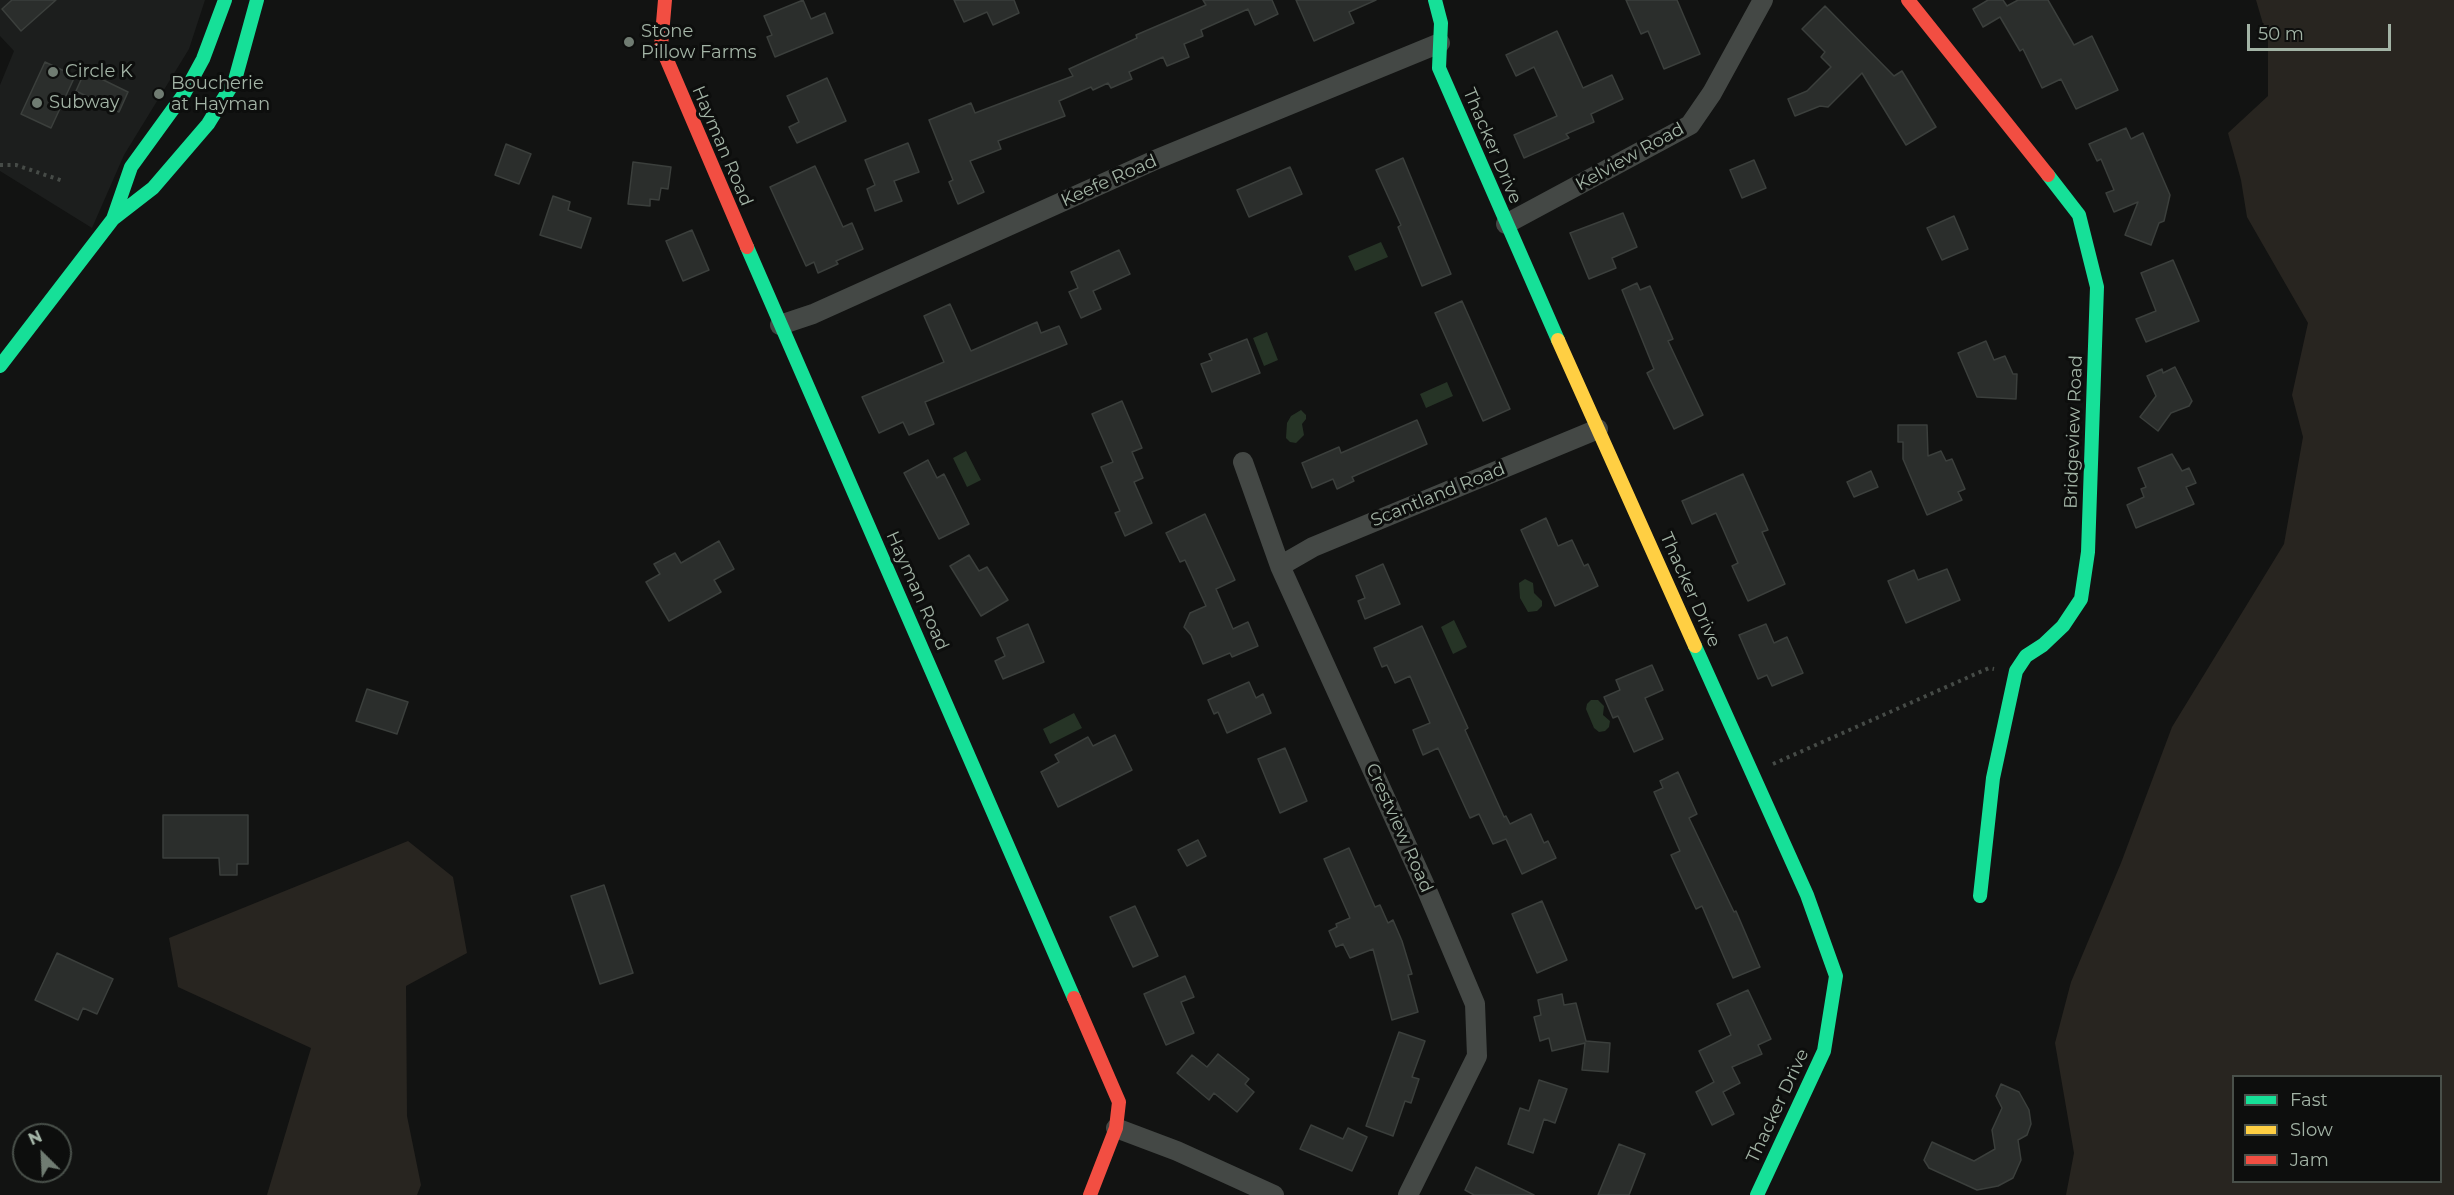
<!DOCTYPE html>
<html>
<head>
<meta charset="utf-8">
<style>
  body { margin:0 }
  #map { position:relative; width:2454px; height:1195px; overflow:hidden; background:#121312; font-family:Montserrat,sans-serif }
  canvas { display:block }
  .legend { position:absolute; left:2232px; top:1075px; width:210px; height:108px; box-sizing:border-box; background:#0d0e0d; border:2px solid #49504a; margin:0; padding:8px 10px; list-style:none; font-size:18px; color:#a3b4a6 }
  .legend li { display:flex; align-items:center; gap:12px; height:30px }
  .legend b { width:30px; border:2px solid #49504a }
  .north { position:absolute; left:12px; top:1123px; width:60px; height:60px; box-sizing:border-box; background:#0d0e0d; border:2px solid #49504a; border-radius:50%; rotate:336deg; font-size:16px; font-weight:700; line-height:24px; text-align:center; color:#a3b4a6 }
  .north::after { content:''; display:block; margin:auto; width:21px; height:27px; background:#707c72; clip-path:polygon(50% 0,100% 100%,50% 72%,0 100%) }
  .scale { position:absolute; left:2247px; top:24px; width:144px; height:27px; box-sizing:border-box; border:3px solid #a3b4a6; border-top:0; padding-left:8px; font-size:18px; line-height:21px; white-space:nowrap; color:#a3b4a6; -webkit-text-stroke:4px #0d0e0d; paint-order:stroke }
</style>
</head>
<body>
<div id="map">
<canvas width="2454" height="1195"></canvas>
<ul class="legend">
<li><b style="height:8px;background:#16e098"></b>Fast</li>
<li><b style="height:8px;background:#ffcf43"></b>Slow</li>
<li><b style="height:8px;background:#f24e42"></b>Jam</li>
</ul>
<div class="north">N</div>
<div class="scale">50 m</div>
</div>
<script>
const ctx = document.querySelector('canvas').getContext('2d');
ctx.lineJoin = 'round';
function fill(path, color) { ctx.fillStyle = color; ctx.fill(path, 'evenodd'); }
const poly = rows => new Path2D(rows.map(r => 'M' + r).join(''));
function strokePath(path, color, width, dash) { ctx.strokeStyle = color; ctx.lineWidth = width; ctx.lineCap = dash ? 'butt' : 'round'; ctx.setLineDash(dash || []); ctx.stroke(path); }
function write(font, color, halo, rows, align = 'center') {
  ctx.font = font + ' Montserrat,sans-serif'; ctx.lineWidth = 6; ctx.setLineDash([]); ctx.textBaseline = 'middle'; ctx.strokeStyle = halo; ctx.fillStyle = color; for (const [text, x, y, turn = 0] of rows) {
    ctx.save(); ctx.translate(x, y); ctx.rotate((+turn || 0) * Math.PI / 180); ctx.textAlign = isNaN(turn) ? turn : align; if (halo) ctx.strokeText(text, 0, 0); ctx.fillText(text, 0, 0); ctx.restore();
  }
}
fill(poly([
  [0,0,205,0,189,49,124,155,92,228,0,171,0,85,14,51,0,36]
]), '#1c1e1d');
fill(poly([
  [2256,0,2454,0,2454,1195,2066,1195,2074,1153,2055,1043,2071,982,2121,863,2172,727,2284,544,2303,437,2292,395,2308,323,2247,217,2241,180,2228,133,2268,96,2268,41],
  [2234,1076,2440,1076,2440,1182,2234,1182],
  [408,841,453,877,467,953,406,986,407,1116,421,1185,417,1195,267,1195,311,1048,178,987,169,938]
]), '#282520');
fill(poly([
  [1381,242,1388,257,1355,271,1348,256],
  [1267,332,1278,360,1264,366,1253,338],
  [1447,382,1453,396,1426,408,1420,394],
  [1301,410,1306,415,1306,419,1302,424,1304,435,1296,443,1290,442,1286,438,1287,423,1291,416],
  [966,451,981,480,967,487,953,458],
  [1525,579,1533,583,1534,593,1542,601,1542,606,1537,611,1528,612,1520,598,1519,583],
  [1454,620,1467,647,1453,654,1441,627],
  [1591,700,1598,700,1604,706,1603,715,1610,721,1609,727,1605,731,1599,732,1594,728,1586,709,1587,704],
  [1074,713,1082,728,1050,744,1043,729]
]), '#263426');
const building = poly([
  [12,0,56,0,21,31,2,9,12,0],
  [803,0,811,19,825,13,833,33,775,57,767,37,772,35,764,16,803,0],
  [954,0,1014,0,1019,13,993,25,987,12,964,22,954,0],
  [1203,0,1272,0,1278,14,1255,25,1248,9,1201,30,1203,36,1184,44,1189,57,1167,66,1163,57,1129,72,1132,79,1111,88,1108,83,1093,90,1091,87,1059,101,1065,116,998,141,1001,149,970,161,984,192,958,204,949,182,953,180,929,120,971,103,975,113,1073,76,1069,69,1137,38,1136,35,1206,5,1203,0],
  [1296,0,1376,0,1349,12,1354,23,1314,41,1296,0],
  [1626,0,1677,0,1700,54,1664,69,1648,31,1641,34,1626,0],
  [1988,0,2003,0,2007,6,2018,0,2048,0,2074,45,2092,36,2118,90,2076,109,2061,79,2042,88,2023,49,2020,51,2000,17,1983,27,1973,9,1988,0],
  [1825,6,1894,76,1902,71,1936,127,1906,145,1862,73,1828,107,1820,106,1795,116,1788,99,1807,91,1831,67,1821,57,1825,52,1802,29,1825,6],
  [1557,31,1583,88,1612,75,1623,99,1591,114,1594,122,1566,134,1569,138,1524,158,1514,135,1557,116,1534,67,1516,76,1506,55,1557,31],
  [45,62,75,76,51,128,21,114,45,62],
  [85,71,128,92,119,112,76,91,85,71],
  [827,78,846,121,797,143,789,127,799,122,787,96,827,78],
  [2126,128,2131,139,2143,133,2170,195,2164,221,2159,223,2151,245,2125,235,2138,202,2114,212,2106,193,2114,190,2101,159,2097,161,2089,144,2126,128],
  [908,143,919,172,894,181,902,201,875,211,867,189,875,185,865,160,908,143],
  [506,144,531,154,519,184,495,175,506,144],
  [1403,158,1451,274,1422,286,1398,227,1401,225,1376,170,1403,158],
  [1754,160,1766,188,1742,198,1730,170,1754,160],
  [633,162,671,167,668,189,661,188,659,200,650,199,650,206,628,204,633,162],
  [815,166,843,227,852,223,863,249,836,261,838,264,818,273,814,262,806,266,770,187,815,166],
  [1290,167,1302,194,1249,217,1237,190,1290,167],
  [553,196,570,202,568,210,591,218,581,248,540,235,553,196],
  [1623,213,1637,247,1612,258,1616,268,1589,279,1570,233,1623,213],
  [1954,216,1968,249,1942,260,1927,228,1954,216],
  [692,230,709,270,683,281,666,241,692,230],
  [1119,250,1130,274,1093,291,1101,309,1081,318,1069,292,1078,288,1071,272,1119,250],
  [2173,260,2199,321,2146,342,2136,319,2156,311,2141,273,2173,260],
  [1637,283,1640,290,1650,286,1673,339,1668,341,1703,415,1674,429,1647,373,1654,369,1622,290,1637,283],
  [1462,301,1510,409,1483,421,1435,313,1462,301],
  [950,304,971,351,1037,322,1041,333,1059,326,1067,344,925,402,934,424,909,435,903,422,879,433,862,397,944,362,924,316,950,304],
  [1247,339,1260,373,1212,392,1201,364,1212,360,1209,354,1247,339],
  [1986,341,1994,360,2005,356,2013,374,2017,374,2016,399,1977,397,1958,353,1986,341],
  [2175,367,2192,401,2189,406,2171,413,2158,431,2140,417,2156,396,2147,376,2162,369,2163,373,2175,367],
  [1122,401,1142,448,1132,452,1143,478,1134,482,1152,523,1125,536,1115,513,1120,511,1101,467,1113,462,1092,414,1122,401],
  [1417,420,1427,444,1352,477,1354,481,1337,489,1333,479,1312,488,1302,463,1339,447,1341,453,1417,420],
  [1898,425,1927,425,1928,456,1941,451,1946,461,1952,459,1965,489,1958,492,1962,500,1927,515,1903,459,1903,442,1898,442,1898,425],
  [2172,454,2182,471,2189,468,2196,483,2186,487,2194,504,2136,528,2127,505,2144,497,2141,489,2146,487,2138,468,2172,454],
  [928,460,937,478,944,474,969,524,939,539,904,473,928,460],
  [1871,471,1878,487,1854,497,1847,482,1871,471],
  [1743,474,1768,530,1762,532,1785,584,1748,601,1732,566,1738,563,1716,513,1692,524,1682,501,1743,474],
  [1205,514,1235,580,1216,589,1233,629,1248,622,1258,646,1232,657,1230,653,1203,664,1191,635,1184,627,1190,613,1206,606,1185,560,1180,562,1166,533,1205,514],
  [1546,518,1558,546,1572,540,1584,566,1588,564,1598,586,1555,606,1521,530,1546,518],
  [719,541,734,569,714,580,721,592,669,621,646,582,660,574,654,564,675,553,681,563,719,541],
  [969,555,979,571,987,567,1008,600,981,616,950,566,969,555],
  [1383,564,1400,604,1365,619,1358,601,1365,598,1356,576,1383,564],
  [1947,569,1960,600,1906,623,1888,581,1914,570,1918,580,1947,569],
  [1028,624,1044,662,1003,679,995,661,1005,656,997,638,1028,624],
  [1766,624,1774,643,1787,637,1803,673,1772,686,1767,675,1758,679,1739,635,1766,624],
  [1422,626,1468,728,1465,730,1504,817,1506,816,1510,824,1531,814,1544,843,1548,841,1556,858,1522,874,1506,839,1493,844,1479,814,1470,818,1438,748,1423,755,1413,730,1430,723,1410,676,1395,683,1387,665,1382,667,1374,648,1422,626],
  [1652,665,1663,690,1645,698,1663,739,1634,752,1618,716,1613,718,1604,697,1620,690,1616,680,1652,665],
  [1249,682,1256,698,1263,694,1271,713,1227,733,1218,712,1214,714,1208,700,1249,682],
  [367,689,408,702,397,734,356,721,367,689],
  [1115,735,1132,770,1058,807,1041,772,1059,762,1055,755,1088,737,1093,746,1115,735],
  [1285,748,1307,801,1280,813,1258,759,1285,748],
  [1678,772,1697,814,1689,818,1734,912,1736,911,1760,967,1733,978,1702,906,1696,909,1671,855,1680,851,1654,792,1663,788,1660,781,1678,772],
  [163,815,248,815,248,864,237,864,237,875,220,875,219,858,163,858,163,815],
  [1198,840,1206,856,1187,866,1178,850,1198,840],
  [1349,848,1375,907,1380,905,1388,923,1393,920,1402,941,1412,974,1408,975,1418,1012,1392,1020,1373,949,1350,958,1343,944,1336,947,1329,931,1337,927,1336,924,1350,918,1324,859,1349,848],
  [604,885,633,973,600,984,571,896,604,885],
  [1542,901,1567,960,1537,973,1512,914,1542,901],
  [1135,906,1158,956,1133,967,1110,917,1135,906],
  [57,953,113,979,97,1014,83,1008,78,1020,35,1000,57,953],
  [1185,976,1194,997,1181,1002,1194,1033,1166,1045,1144,994,1185,976],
  [1748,990,1771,1039,1758,1045,1762,1054,1732,1067,1740,1083,1723,1092,1734,1114,1712,1125,1696,1092,1714,1082,1699,1051,1731,1035,1717,1004,1748,990],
  [1562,994,1564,1005,1576,1003,1586,1041,1610,1043,1608,1072,1582,1070,1585,1043,1552,1051,1549,1038,1540,1041,1534,1017,1541,1015,1538,1000,1562,994],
  [1399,1032,1425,1041,1412,1077,1419,1079,1411,1103,1405,1101,1393,1136,1366,1126,1399,1032],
  [1218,1054,1249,1079,1245,1084,1254,1092,1237,1112,1214,1093,1209,1100,1177,1073,1192,1055,1207,1067,1218,1054],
  [1539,1080,1567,1089,1555,1123,1544,1119,1533,1153,1508,1144,1520,1108,1529,1111,1539,1080],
  [2001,1084,2019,1092,2029,1110,2031,1124,2027,1135,2018,1140,2021,1160,2013,1178,1998,1186,1977,1190,1929,1168,1924,1160,1932,1142,1974,1161,1995,1149,1992,1130,2002,1108,1996,1096,2001,1084],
  [1311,1125,1343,1139,1348,1128,1367,1137,1352,1171,1300,1149,1311,1125],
  [1619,1144,1645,1154,1629,1195,1598,1195,1619,1144],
  [1476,1167,1534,1195,1474,1195,1465,1190,1476,1167]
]);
fill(building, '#2b2e2c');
strokePath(building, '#3b3f3c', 1.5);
strokePath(poly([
  [0,165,16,165,63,181],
  [1773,764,1989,668,1994,669]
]), '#464b47', 4, [3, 4.5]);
strokePath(poly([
  [1506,224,1690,125,1712,93,1763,0],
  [780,325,813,314,1155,160,1440,43],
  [1243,462,1280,566,1426,888,1475,1004,1477,1056,1408,1195],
  [1280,566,1313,547,1598,429],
  [1116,1128,1177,1151,1274,1195]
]), '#444845', 20);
strokePath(poly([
  [1435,0,1441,23,1439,68,1558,340],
  [113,219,131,167,184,94,203,59,225,0],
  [747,247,1074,998],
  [0,366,113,219,153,188,208,124,235,80,257,0],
  [1695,646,1807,895,1836,976,1824,1051,1757,1195],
  [1980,896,1993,778,2016,671,2026,656,2043,645,2063,626,2081,599,2088,552,2097,287,2079,215,2048,175]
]), '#16e098', 14);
strokePath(poly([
  [1558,340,1695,646]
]), '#ffcf43', 14);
strokePath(poly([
  [665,0,661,46,747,247],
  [1908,0,2048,175],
  [1074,998,1119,1102,1116,1128,1090,1195]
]), '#f24e42', 14);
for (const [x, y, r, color] of [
  [629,42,6,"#707c72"],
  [53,72,6,"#707c72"],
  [159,94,6,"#707c72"],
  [37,103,6,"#707c72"]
]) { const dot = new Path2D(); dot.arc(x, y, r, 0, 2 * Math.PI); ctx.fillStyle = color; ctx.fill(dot); strokePath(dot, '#0d0e0d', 2); }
write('18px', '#a3b4a6', '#0d0e0d', [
  ["Stone",641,32],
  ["Pillow Farms",641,53],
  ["Circle K",65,72],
  ["Boucherie",171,84],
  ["at Hayman",171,105],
  ["Subway",49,103]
], 'left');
write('18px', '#a3b4a6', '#0d0e0d', [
  ["Hayman Road",722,146,67],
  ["Thacker Drive",1492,146,67],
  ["Kelview Road",1630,157,-29],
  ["Keefe Road",1109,181,-24],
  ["Bridgeview Road",2074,432,-88],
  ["Scantland Road",1438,495,-22],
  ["Thacker Drive",1690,590,66],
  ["Hayman Road",917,591,66],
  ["Crestview Road",1399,828,66],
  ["Thacker Drive",1778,1106,-65]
]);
</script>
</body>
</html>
